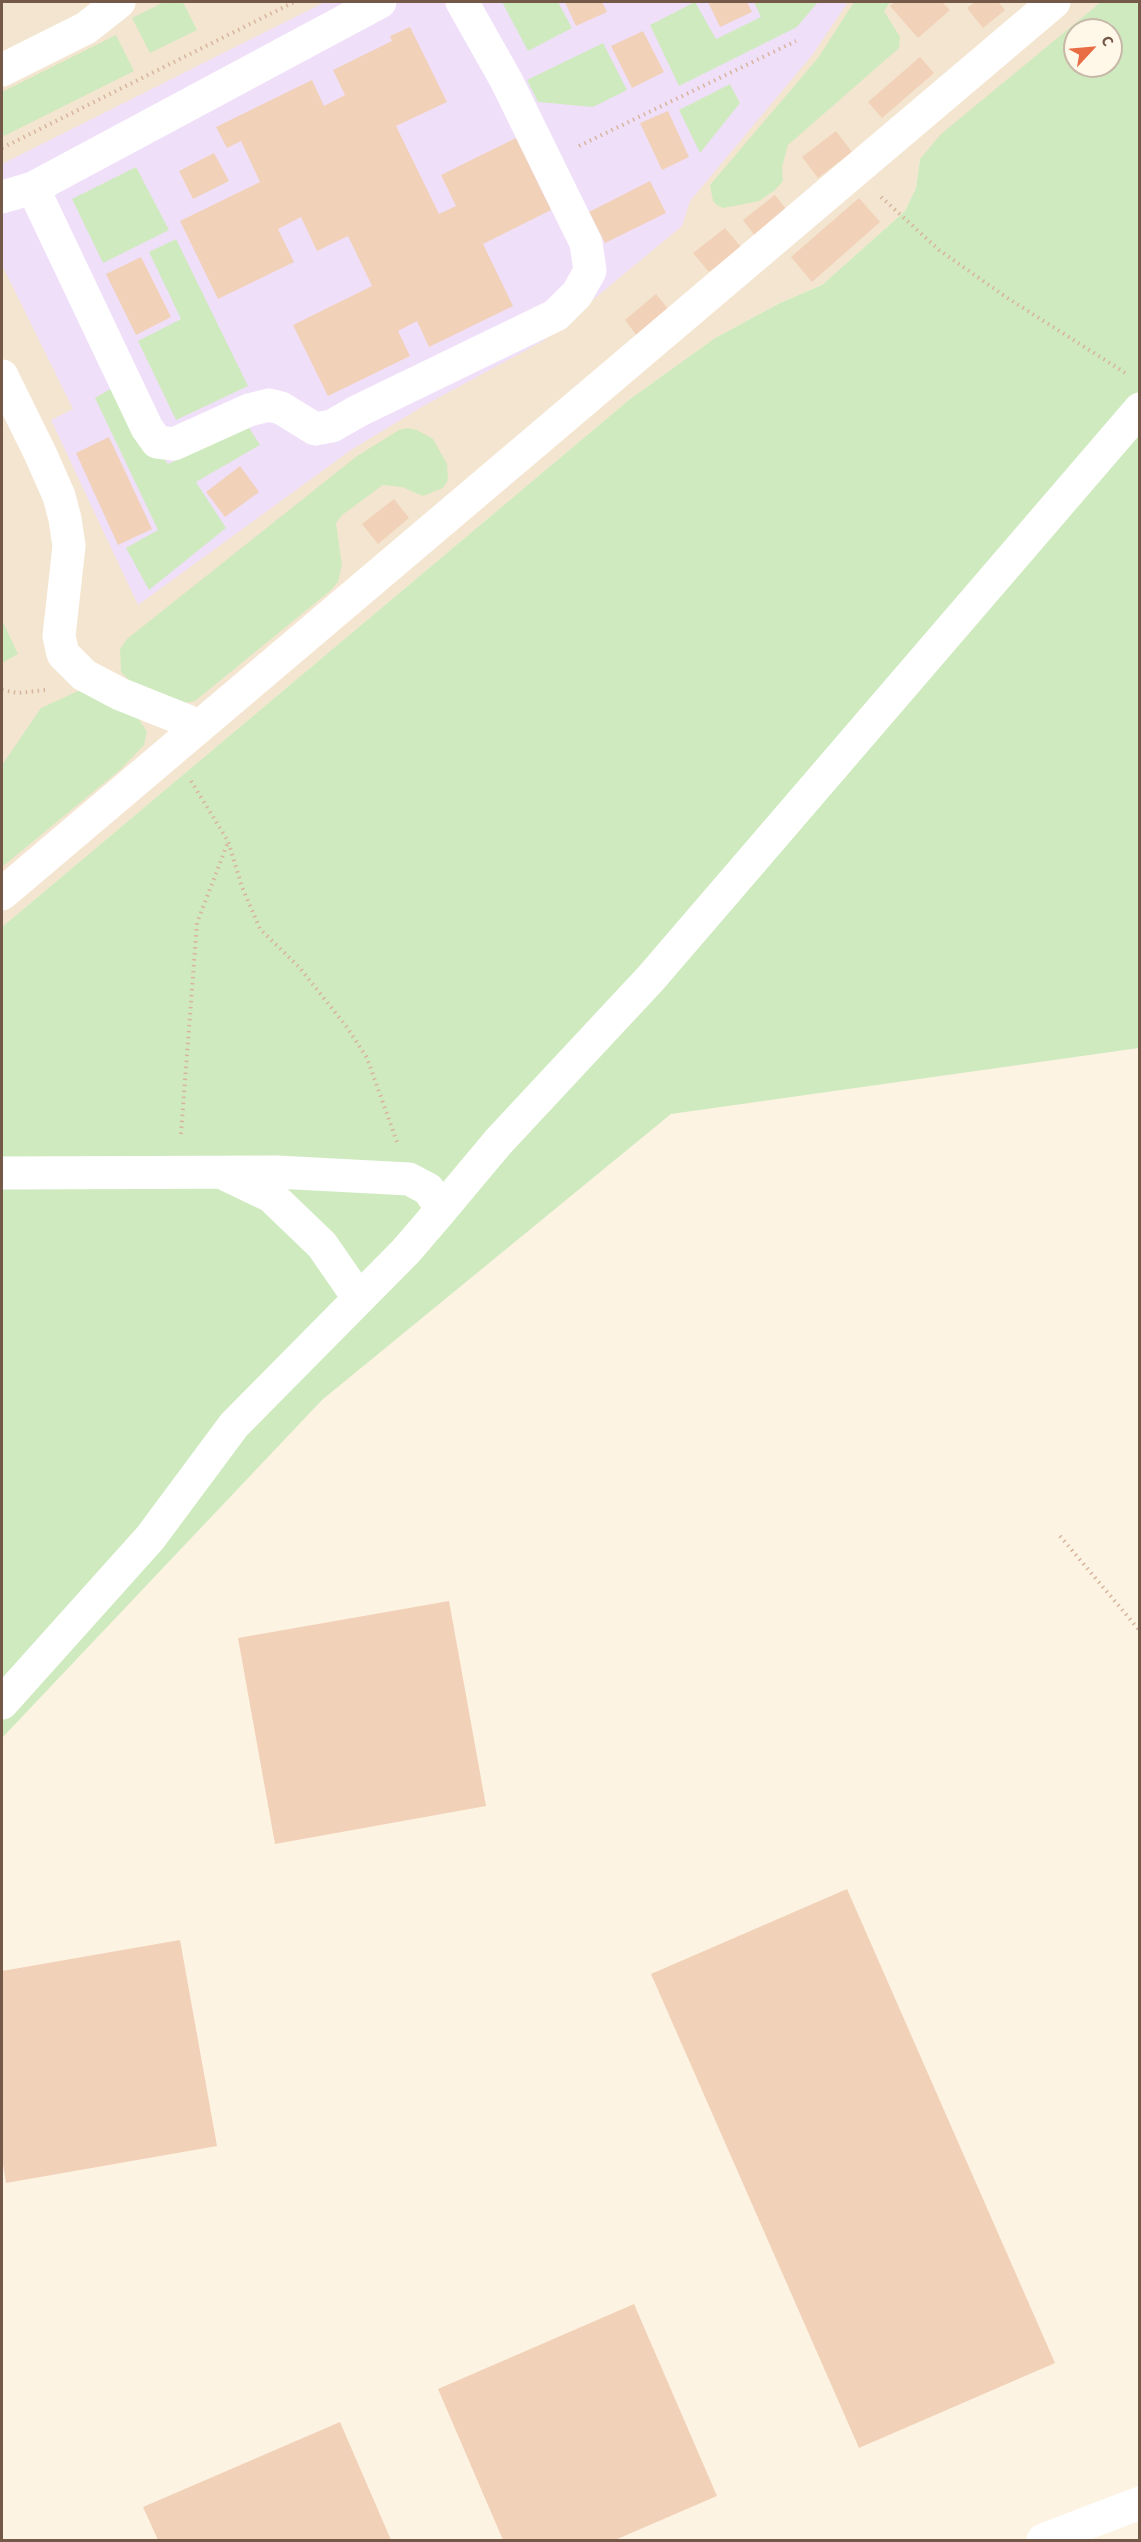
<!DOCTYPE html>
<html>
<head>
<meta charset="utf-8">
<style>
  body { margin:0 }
  #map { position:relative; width:1141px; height:2542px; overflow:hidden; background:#fdf3e2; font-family:"Source Sans 3",sans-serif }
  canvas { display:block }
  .frame { position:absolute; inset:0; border:3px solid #745948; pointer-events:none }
  .north { position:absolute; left:1063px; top:18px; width:60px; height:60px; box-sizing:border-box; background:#fff7e8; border:2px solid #c7b8a8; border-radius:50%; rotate:64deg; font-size:16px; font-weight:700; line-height:24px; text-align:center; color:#745948 }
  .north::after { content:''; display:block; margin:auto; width:21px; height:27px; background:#e96d44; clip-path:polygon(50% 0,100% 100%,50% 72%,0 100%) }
</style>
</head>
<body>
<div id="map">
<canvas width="1141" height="2542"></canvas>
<div class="frame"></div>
<div class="north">С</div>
</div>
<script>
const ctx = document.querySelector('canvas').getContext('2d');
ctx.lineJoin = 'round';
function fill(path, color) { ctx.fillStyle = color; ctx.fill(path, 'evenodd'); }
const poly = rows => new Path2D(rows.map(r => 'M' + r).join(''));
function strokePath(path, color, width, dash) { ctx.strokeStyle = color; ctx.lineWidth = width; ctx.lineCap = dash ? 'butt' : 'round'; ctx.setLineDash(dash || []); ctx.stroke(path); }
fill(poly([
  [2,2,1101,2,920,159,916,188,905,211,822,285,780,303,715,338,630,399,2,927]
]), '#f4e5d0');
fill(poly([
  [325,2,848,2,813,54,690,201,682,226,543,341,425,405,351,450,138,605,51,420,73,409,2,265,2,164]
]), '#f0dff9');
fill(poly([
  [164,2,183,2,197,30,150,53,132,18],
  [502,2,558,2,572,28,528,51],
  [695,2,716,39,761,17,754,2,818,2,797,27,679,86,650,25],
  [854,2,890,2,884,11,900,37,899,48,788,145,782,167,783,181,775,190,759,201,724,208,718,206,713,201,710,185,818,58],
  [1101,2,1139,2,1139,1048,671,1114,322,1400,2,1738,2,927,630,399,715,338,780,303,822,285,905,211,916,188,920,159,941,134],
  [1075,30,1111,30,1111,66,1075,66],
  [116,35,134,71,4,136,2,131,2,92],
  [603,43,627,90,593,107,538,102,527,80],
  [730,84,740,103,700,153,679,110],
  [136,167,169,230,103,263,72,199],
  [176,239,248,386,176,420,138,341,181,319,149,252],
  [112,388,168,464,248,426,260,445,196,482,226,528,149,590,126,548,158,530,95,398],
  [407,428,417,430,433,439,447,464,448,480,443,488,423,496,402,487,383,485,342,515,336,523,342,565,338,582,330,591,195,701,184,703,130,681,121,672,120,649,127,639,357,456,399,430],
  [2,620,18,654,2,663],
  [78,691,90,691,135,713,147,732,144,745,121,769,2,867,2,765,41,708]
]), '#d0eac0');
fill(poly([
  [565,2,602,2,607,12,576,26],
  [708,2,747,2,752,12,720,27],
  [895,2,942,2,950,10,918,38,890,6],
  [975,2,998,2,1005,10,983,28,967,8],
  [410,27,447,102,396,126,439,214,456,206,441,175,516,138,551,210,483,244,513,306,429,347,417,321,398,331,410,356,328,396,293,325,372,286,348,236,317,251,301,217,278,229,294,262,218,299,180,221,260,182,241,141,227,148,216,127,312,80,324,106,345,95,333,70,392,41,390,36],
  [643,31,664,72,632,88,611,46],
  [920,57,934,73,882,118,868,102],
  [668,111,689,157,662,170,640,123],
  [836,131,852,152,818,178,802,157],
  [214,153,229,181,193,199,179,171],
  [650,181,666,213,605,243,589,212],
  [775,195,790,214,758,240,743,220],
  [859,198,880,222,812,282,791,257],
  [725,228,741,247,709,272,693,253],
  [141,257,171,317,136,335,106,274],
  [656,294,669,310,637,336,625,320],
  [109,437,152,529,118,545,76,453],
  [240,466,259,492,225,517,206,492],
  [394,499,409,518,378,544,362,524],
  [449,1601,486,1806,275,1844,238,1638],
  [847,1889,1055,2363,859,2448,651,1974],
  [180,1940,217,2146,6,2183,2,2158,2,1971],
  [634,2304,717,2496,615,2540,503,2540,438,2389],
  [340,2422,391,2540,158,2540,143,2507]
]), '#f2d1b9');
strokePath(poly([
  [579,146,796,41],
  [2,148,294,2],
  [881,197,939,250,1006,297,1127,374],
  [2,690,18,693,45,690],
  [191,781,228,841,242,887,260,929,299,967,346,1026,367,1058,397,1142],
  [181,1134,197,923,228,842],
  [1060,1536,1140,1631]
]), '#d7b49c', 4, [1.5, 4.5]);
strokePath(poly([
  [2,70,86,28,119,2],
  [33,188,147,428,157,442,174,444,249,410,269,405,281,408,315,429,332,426,358,411,556,315,577,294,590,271,586,243,506,80,462,2],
  [2,197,33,188,380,2],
  [2,376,40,453,59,496,65,519,69,546,59,636,63,654,84,675,120,694,200,726],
  [2,894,1054,2],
  [2,1173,277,1172,409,1179,428,1189,442,1209,406,1251,234,1425,150,1538,2,1703],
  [227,1175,271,1196,322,1245,358,1297],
  [442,1209,499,1141,651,978,1140,409],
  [1043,2540,1140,2503]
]), '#fff', 33);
</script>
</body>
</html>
